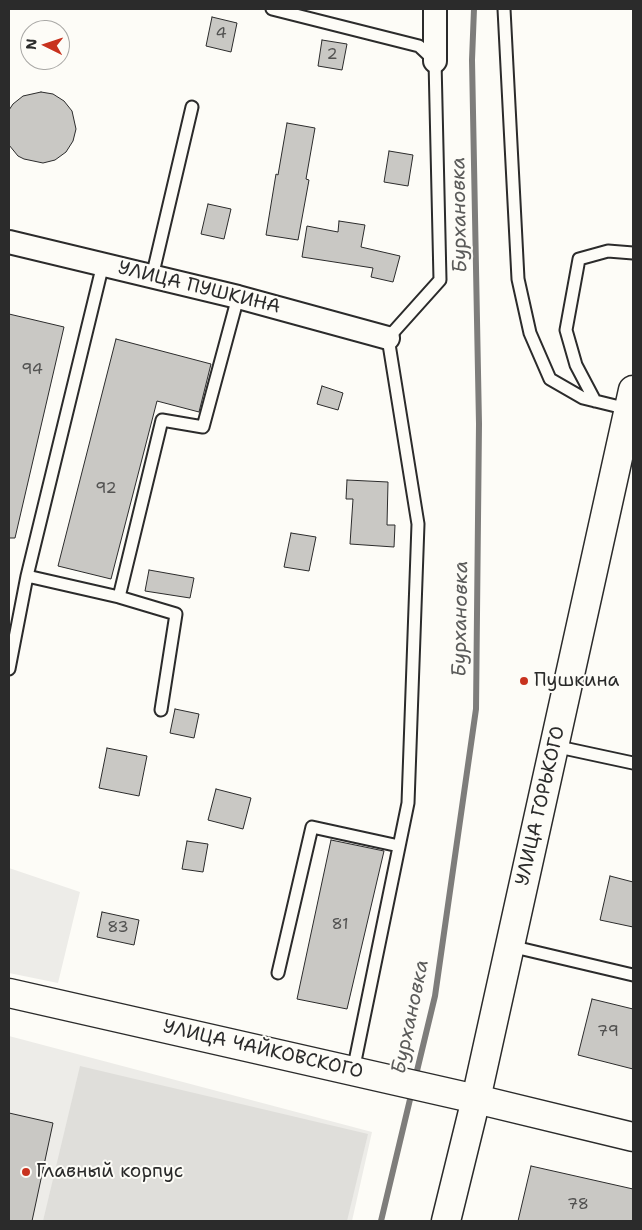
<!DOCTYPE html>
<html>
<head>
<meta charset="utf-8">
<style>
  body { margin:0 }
  #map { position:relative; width:642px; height:1230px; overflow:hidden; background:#fdfcf7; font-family:"Shantell Sans",sans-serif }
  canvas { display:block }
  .frame { position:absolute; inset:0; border:10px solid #2b2b2b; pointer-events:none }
  .north { position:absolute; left:20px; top:20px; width:50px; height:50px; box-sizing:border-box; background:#fdfcf7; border:1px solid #a9a8a5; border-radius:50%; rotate:274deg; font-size:14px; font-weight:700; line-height:20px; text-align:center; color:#2b2b2b }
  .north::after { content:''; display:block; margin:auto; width:18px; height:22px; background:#c8321e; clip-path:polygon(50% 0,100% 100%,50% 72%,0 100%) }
</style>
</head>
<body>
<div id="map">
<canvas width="642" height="1230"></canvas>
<div class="frame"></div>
<div class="north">N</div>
</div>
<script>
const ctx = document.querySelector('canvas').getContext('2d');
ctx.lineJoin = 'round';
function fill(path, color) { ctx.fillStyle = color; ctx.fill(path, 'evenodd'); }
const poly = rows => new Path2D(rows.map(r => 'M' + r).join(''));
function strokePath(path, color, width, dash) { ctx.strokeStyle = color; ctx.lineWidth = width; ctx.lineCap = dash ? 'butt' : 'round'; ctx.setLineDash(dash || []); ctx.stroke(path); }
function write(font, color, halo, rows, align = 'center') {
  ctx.font = font + ' "Shantell Sans",sans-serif'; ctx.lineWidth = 4; ctx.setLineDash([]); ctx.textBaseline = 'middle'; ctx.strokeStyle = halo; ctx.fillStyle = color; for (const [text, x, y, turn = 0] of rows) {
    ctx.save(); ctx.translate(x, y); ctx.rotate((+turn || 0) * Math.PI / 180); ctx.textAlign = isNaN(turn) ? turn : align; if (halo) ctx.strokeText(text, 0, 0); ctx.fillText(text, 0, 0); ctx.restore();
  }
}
fill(poly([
  [9,868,80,892,58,983,9,973],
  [9,1036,372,1132,352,1221,9,1221]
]), '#edece8');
fill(poly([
  [80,1066,368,1134,347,1221,43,1221]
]), '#dfdeda');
strokePath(poly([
  [415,1079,435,996,476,709,479,424,472,60,474,9],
  [381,1221,412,1091]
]), '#7e7d7b', 6);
const building = poly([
  [212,17,237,23,231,52,206,46,212,17],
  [322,40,347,44,342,70,318,66,322,40],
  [41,92,53,94,64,101,72,111,76,129,73,141,66,152,55,160,43,163,24,159,18,156,9,145,9,110,13,104,23,96,41,92],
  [287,123,315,128,306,179,309,180,298,240,266,235,276,174,278,175,287,123],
  [389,151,413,155,408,186,384,182,389,151],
  [208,204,231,209,224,239,201,234,208,204],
  [339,221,365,225,361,247,400,256,393,282,371,277,373,268,302,257,307,226,338,232,339,221],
  [9,314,64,327,15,538,9,538,9,314],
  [116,339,211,364,199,412,157,401,111,579,58,566,116,339],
  [322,386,343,393,338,410,317,404,322,386],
  [347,480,388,482,387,525,395,525,394,547,350,544,353,499,346,499,347,480],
  [291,533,316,537,309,571,284,567,291,533],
  [149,570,194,578,190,598,145,591,149,570],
  [175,709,199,714,194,738,170,733,175,709],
  [107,748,147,756,139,796,99,788,107,748],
  [216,789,251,798,243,829,208,820,216,789],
  [331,840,384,851,347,1009,297,999,331,840],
  [187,841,208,844,203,872,182,869,187,841],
  [610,876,633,882,633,927,600,920,610,876],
  [102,912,139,920,134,945,97,937,102,912],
  [592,999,633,1009,633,1069,578,1055,592,999],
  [9,1113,53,1123,32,1221,9,1221,9,1113],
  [531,1166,633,1189,633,1221,518,1221,531,1166]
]);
fill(building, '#c9c8c4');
strokePath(building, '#2b2b2b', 1);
const lane = poly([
  [272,9,419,46,435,61,440,280,388,338,418,524,408,803,353,1071],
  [504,9,518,279,530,333,550,379,583,398,628,409],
  [152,277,192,107],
  [595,401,576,365,566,330,579,259,608,251,633,253],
  [27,576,119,597,162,420,203,427,238,297],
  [119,597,176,614,161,710],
  [9,669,27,576,103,264],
  [554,746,633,763],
  [510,946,633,975],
  [278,973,312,827,399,846]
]);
const street = poly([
  [435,9,435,61],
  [9,242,238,297,388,338]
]);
const secondary = poly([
  [9,993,476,1099,633,1137]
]);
const primary = poly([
  [446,1221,476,1099,633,390]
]);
strokePath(lane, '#2b2b2b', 15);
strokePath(street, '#2b2b2b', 26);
strokePath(secondary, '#2b2b2b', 31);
strokePath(primary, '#2b2b2b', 31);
strokePath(lane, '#fdfcf7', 11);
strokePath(street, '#fdfcf7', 22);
strokePath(secondary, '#fdfcf7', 28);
strokePath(primary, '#fdfcf7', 28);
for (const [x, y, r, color] of [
  [524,681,5,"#c8321e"],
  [26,1172,5,"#c8321e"]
]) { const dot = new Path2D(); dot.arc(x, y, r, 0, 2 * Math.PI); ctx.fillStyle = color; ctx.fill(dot); strokePath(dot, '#fdfcf7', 2); }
write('16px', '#525251', null, [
  ["4",221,34],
  ["2",332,55],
  ["94",32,370],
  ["92",106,489],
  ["81",340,925],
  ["83",118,928],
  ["79",608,1032],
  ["78",578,1205]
]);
write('19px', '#2b2b2b', '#fdfcf7', [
  ["УЛИЦА ПУШКИНА",199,288,14],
  ["УЛИЦА ГОРЬКОГО",541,806,-77],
  ["УЛИЦА ЧАЙКОВСКОГО",263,1050,13]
]);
write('19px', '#2b2b2b', '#fdfcf7', [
  ["Пушкина",534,681],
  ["Главный корпус",36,1172]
], 'left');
write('italic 20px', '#5b5b5a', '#fdfcf7', [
  ["Бурхановка",460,215,-91],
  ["Бурхановка",461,619,-89],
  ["Бурхановка",411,1017,-78]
]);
</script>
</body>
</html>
